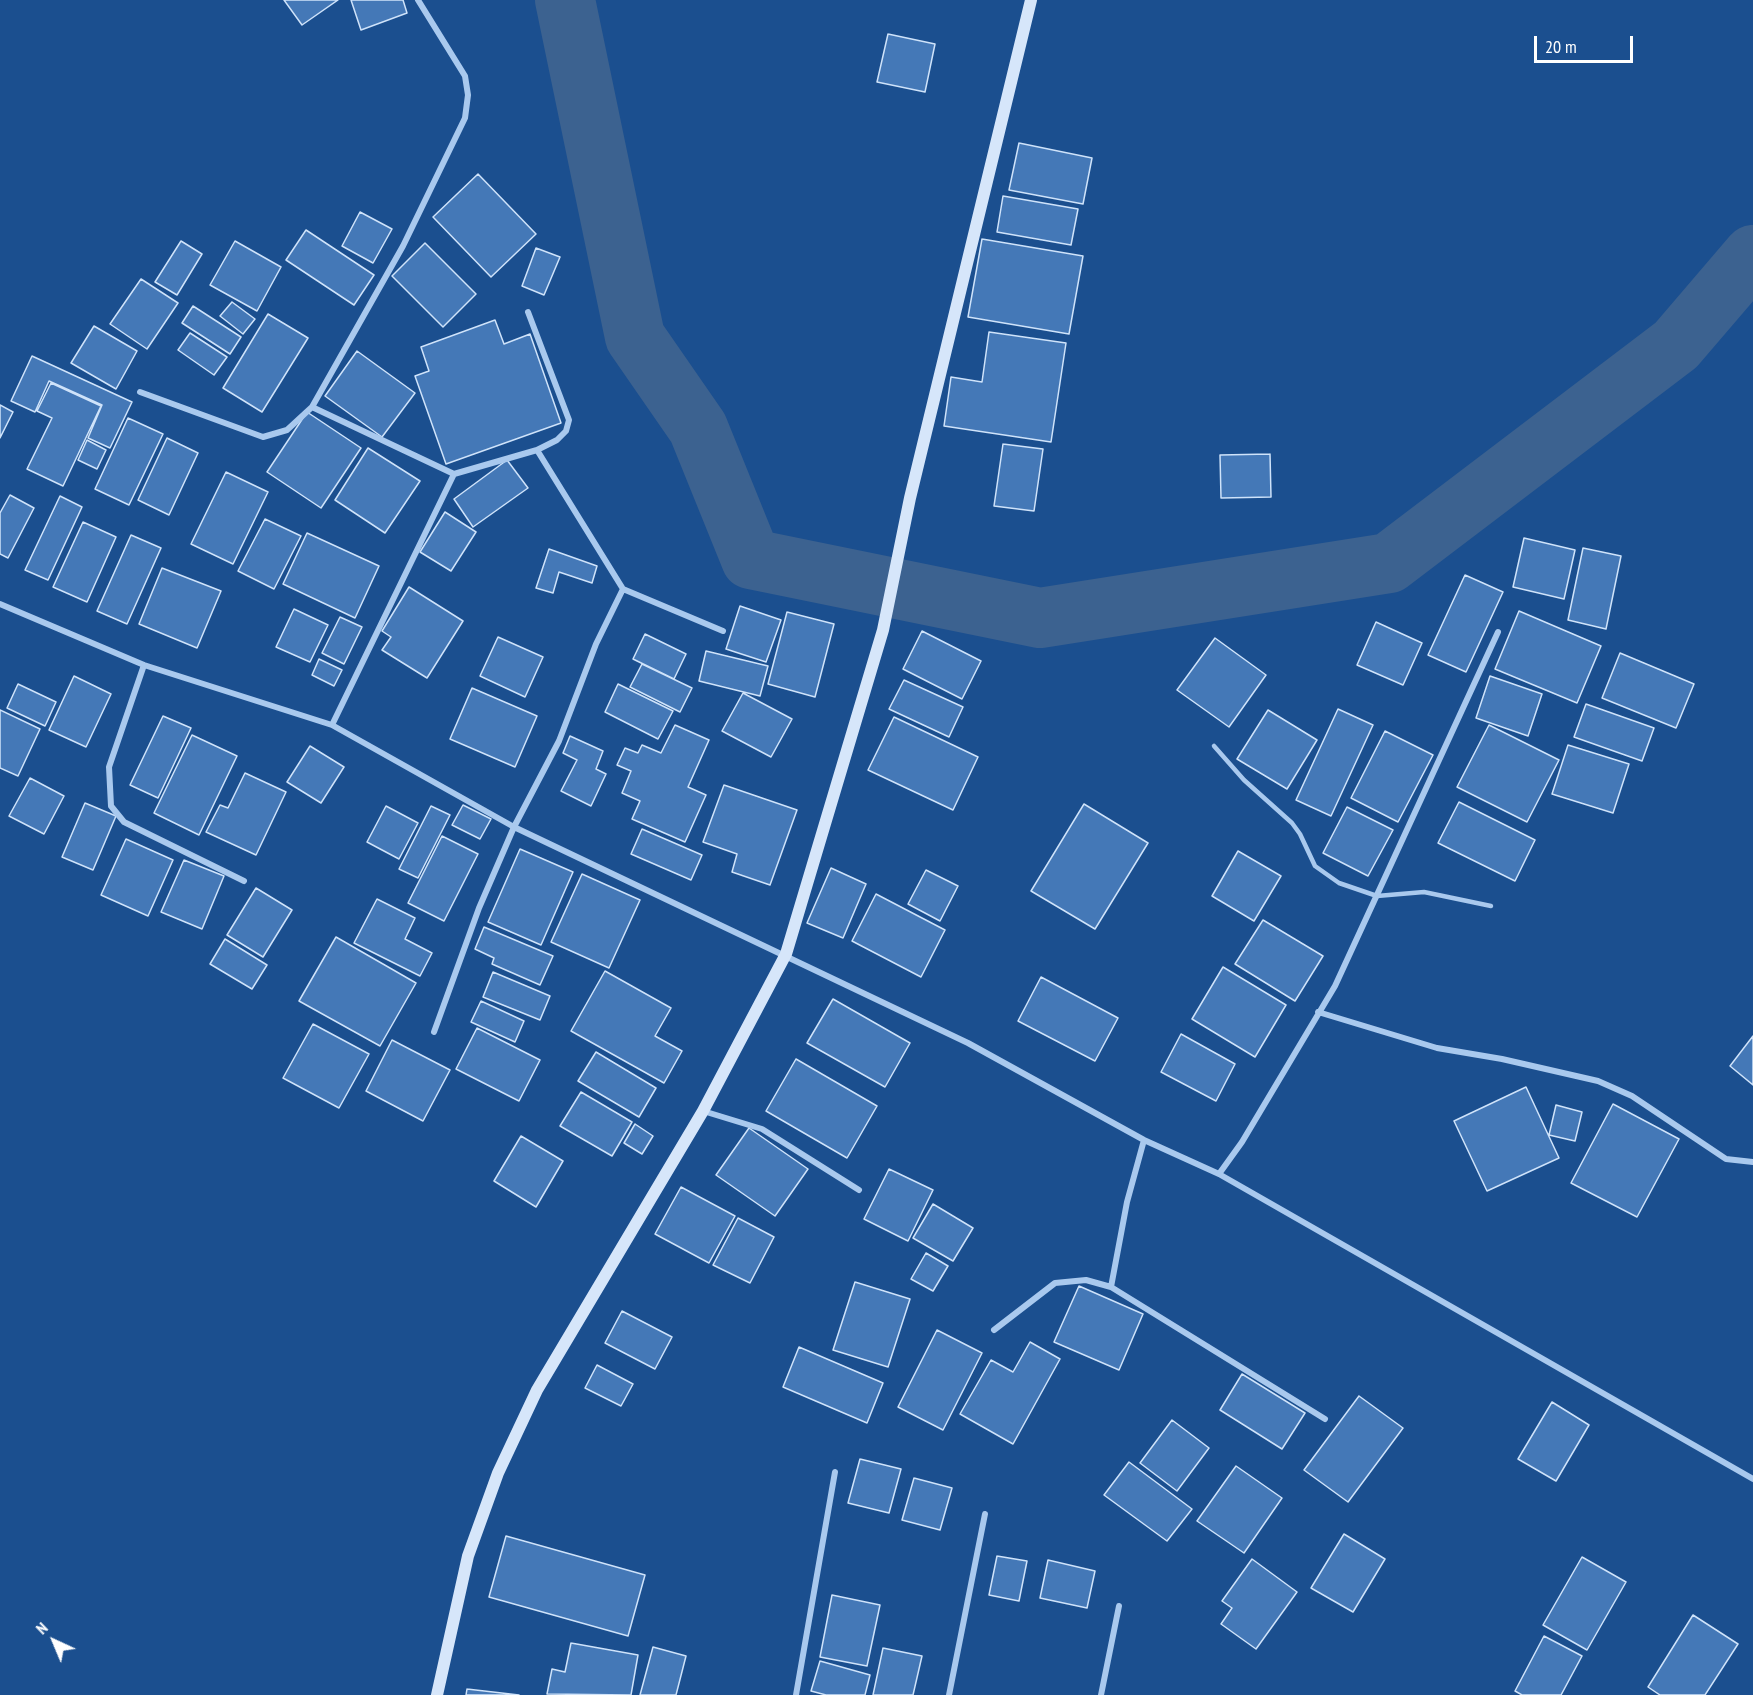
<!DOCTYPE html>
<html>
<head>
<meta charset="utf-8">
<style>
  body { margin:0 }
  #map { position:relative; width:1753px; height:1695px; overflow:hidden; background:#1b4f8f; font-family:"PT Sans Narrow",sans-serif }
  canvas { display:block }
  .north { position:absolute; left:24px; top:1611px; width:60px; height:60px; -webkit-text-stroke:4px #1b4f8f; paint-order:stroke; rotate:316deg; font-size:16px; font-weight:700; line-height:24px; text-align:center; color:#fff }
  .north::after { content:''; display:block; margin:auto; width:21px; height:27px; background:#fff; clip-path:polygon(50% 0,100% 100%,50% 72%,0 100%) }
  .scale { position:absolute; left:1534px; top:36px; width:99px; height:27px; box-sizing:border-box; border:3px solid #fff; border-top:0; padding-left:8px; font-size:18px; line-height:21px; white-space:nowrap; color:#fff; -webkit-text-stroke:4px #1b4f8f; paint-order:stroke }
</style>
</head>
<body>
<div id="map">
<canvas width="1753" height="1695"></canvas>
<div class="north">N</div>
<div class="scale">20 m</div>
</div>
<script>
const ctx = document.querySelector('canvas').getContext('2d');
ctx.lineJoin = 'round';
const poly = rows => new Path2D(rows.map(r => 'M' + r).join(''));
function strokePath(path, color, width, dash) { ctx.strokeStyle = color; ctx.lineWidth = width; ctx.lineCap = dash ? 'butt' : 'round'; ctx.setLineDash(dash || []); ctx.stroke(path); }
function fill(path, color) { ctx.fillStyle = color; ctx.fill(path, 'evenodd'); }
strokePath(poly([
  [565,0,635,337,698,428,751,559,1040,618,1389,563,1676,345,1753,255]
]), '#3c6290', 60);
const building = poly([
  [284,0,338,0,302,25,284,0],
  [351,0,403,0,407,13,361,30,351,0],
  [888,34,935,44,925,92,877,82,888,34],
  [1019,143,1092,158,1083,204,1009,190,1019,143],
  [478,174,536,234,491,277,433,217,478,174],
  [1003,196,1078,209,1071,245,997,232,1003,196],
  [360,212,392,229,373,263,342,246,360,212],
  [306,230,374,275,354,305,286,260,306,230],
  [982,239,1083,256,1069,334,968,317,982,239],
  [181,241,202,254,177,295,155,282,181,241],
  [235,241,281,267,257,311,210,285,235,241],
  [425,243,476,294,443,327,392,276,425,243],
  [536,248,560,257,544,295,522,286,536,248],
  [141,279,178,303,147,349,110,324,141,279],
  [232,302,255,319,243,334,220,316,232,302],
  [193,306,241,337,230,354,182,323,193,306],
  [268,314,308,338,262,412,223,388,268,314],
  [495,320,504,344,530,334,561,423,446,464,415,376,429,371,421,347,495,320],
  [94,326,137,351,116,389,71,363,94,326],
  [989,332,1066,343,1051,442,944,426,951,377,982,382,989,332],
  [190,333,227,357,214,375,178,350,190,333],
  [357,351,415,393,382,437,325,396,357,351],
  [32,356,132,402,110,448,88,438,102,405,49,381,35,412,11,401,32,356],
  [51,383,101,406,63,486,27,469,52,418,37,411,51,383],
  [0,405,13,412,0,438,0,405],
  [307,412,361,448,321,508,267,472,307,412],
  [128,418,163,434,129,505,95,489,128,418],
  [167,438,198,453,169,515,138,500,167,438],
  [87,440,106,450,97,469,78,460,87,440],
  [1003,444,1043,449,1034,511,994,506,1003,444],
  [368,448,420,481,385,533,335,500,368,448],
  [1270,454,1271,497,1221,498,1220,455,1270,454],
  [507,460,528,488,473,527,454,499,507,460],
  [226,472,268,492,233,564,191,544,226,472],
  [10,495,34,508,8,558,0,554,0,513,10,495],
  [60,496,82,507,48,580,25,570,60,496],
  [445,512,476,532,451,571,420,552,445,512],
  [265,519,301,536,274,589,238,571,265,519],
  [83,522,116,537,87,602,53,587,83,522],
  [307,533,379,566,355,618,283,584,307,533],
  [131,535,161,548,127,624,97,611,131,535],
  [1524,538,1575,550,1564,599,1513,587,1524,538],
  [1583,548,1621,556,1606,629,1568,620,1583,548],
  [549,549,597,566,592,583,559,572,553,593,536,588,549,549],
  [162,568,221,591,197,648,139,624,162,568],
  [1465,575,1503,592,1466,672,1428,655,1465,575],
  [409,587,463,621,427,678,382,650,391,637,382,631,409,587],
  [740,606,781,620,766,662,726,649,740,606],
  [294,609,328,625,310,662,276,647,294,609],
  [1519,611,1601,646,1577,703,1495,669,1519,611],
  [787,612,834,624,815,697,768,684,787,612],
  [340,617,362,627,344,664,322,653,340,617],
  [1376,622,1422,643,1403,685,1357,665,1376,622],
  [922,631,981,661,962,699,903,669,922,631],
  [645,634,686,654,674,679,633,659,645,634],
  [498,637,543,657,525,697,480,676,498,637],
  [1215,638,1266,675,1229,727,1177,690,1215,638],
  [706,651,768,666,760,696,699,681,706,651],
  [1620,653,1694,684,1676,728,1602,698,1620,653],
  [319,659,342,670,334,686,312,675,319,659],
  [642,664,692,688,680,712,630,687,642,664],
  [74,676,111,694,86,747,49,730,74,676],
  [1490,676,1542,694,1528,736,1476,718,1490,676],
  [904,680,963,707,949,737,889,709,904,680],
  [18,684,56,702,45,726,7,708,18,684],
  [618,684,673,711,658,739,605,712,618,684],
  [472,688,537,716,515,767,450,739,472,688],
  [743,693,792,719,771,757,722,731,743,693],
  [1586,704,1654,728,1642,761,1574,737,1586,704],
  [1338,709,1373,725,1331,816,1296,800,1338,709],
  [0,710,40,729,18,776,0,768,0,710],
  [1268,710,1317,740,1287,789,1237,759,1268,710],
  [163,716,191,728,158,798,130,785,163,716],
  [894,717,978,757,953,810,868,770,894,717],
  [675,725,709,740,688,787,706,795,685,842,632,819,640,801,622,793,631,771,617,765,625,748,638,753,642,745,661,753,675,725],
  [1489,725,1559,760,1527,822,1457,787,1489,725],
  [1385,731,1433,755,1398,822,1351,798,1385,731],
  [192,735,237,756,199,835,154,813,192,735],
  [570,736,603,751,596,769,606,774,591,806,561,791,577,760,563,753,570,736],
  [1568,745,1629,764,1613,813,1552,794,1568,745],
  [310,746,344,767,321,803,287,782,310,746],
  [245,773,286,792,256,855,206,832,220,805,228,808,245,773],
  [30,778,64,796,44,834,9,816,30,778],
  [724,785,797,810,770,885,732,872,737,854,703,842,724,785],
  [1459,802,1535,840,1515,881,1438,843,1459,802],
  [85,803,116,816,93,870,62,857,85,803],
  [1084,804,1148,843,1095,929,1031,891,1084,804],
  [463,805,491,819,480,839,452,825,463,805],
  [386,806,418,823,399,859,367,842,386,806],
  [431,806,450,815,418,878,399,869,431,806],
  [1347,807,1393,830,1368,876,1323,853,1347,807],
  [642,829,702,855,691,880,631,854,642,829],
  [442,836,478,854,444,921,408,903,442,836],
  [126,839,173,860,148,916,101,895,126,839],
  [520,849,573,872,541,945,488,922,520,849],
  [1238,851,1281,876,1254,921,1212,896,1238,851],
  [184,860,224,876,202,929,161,912,184,860],
  [831,868,866,884,843,938,807,923,831,868],
  [926,870,958,886,940,921,908,904,926,870],
  [582,874,640,900,609,968,551,942,582,874],
  [256,888,292,910,263,957,227,935,256,888],
  [876,894,945,930,921,977,852,941,876,894],
  [377,899,415,918,405,939,432,953,420,976,354,943,377,899],
  [1263,920,1323,956,1295,1001,1235,964,1263,920],
  [484,927,553,956,540,985,492,964,494,958,475,949,484,927],
  [336,937,416,983,380,1046,299,1001,336,937],
  [225,939,267,965,252,989,210,964,225,939],
  [1223,967,1286,1005,1255,1057,1192,1019,1223,967],
  [605,971,671,1008,655,1036,682,1051,664,1083,571,1031,605,971],
  [493,972,550,996,540,1020,483,997,493,972],
  [1041,977,1118,1018,1095,1061,1018,1021,1041,977],
  [833,999,910,1043,885,1087,807,1043,833,999],
  [481,1001,524,1021,515,1042,471,1022,481,1001],
  [313,1024,369,1054,339,1108,283,1078,313,1024],
  [477,1028,540,1060,519,1101,456,1069,477,1028],
  [1181,1034,1235,1064,1216,1101,1161,1072,1181,1034],
  [1753,1036,1753,1085,1730,1066,1753,1036],
  [392,1040,450,1070,423,1121,366,1091,392,1040],
  [596,1052,656,1088,639,1117,578,1081,596,1052],
  [796,1059,877,1106,847,1158,766,1111,796,1059],
  [1526,1087,1559,1158,1487,1191,1454,1121,1526,1087],
  [581,1092,632,1122,612,1156,560,1126,581,1092],
  [1613,1104,1679,1139,1637,1217,1571,1183,1613,1104],
  [1556,1105,1582,1112,1575,1141,1549,1135,1556,1105],
  [635,1124,653,1136,642,1154,624,1143,635,1124],
  [749,1128,808,1169,775,1216,716,1175,749,1128],
  [521,1136,563,1161,536,1207,494,1181,521,1136],
  [889,1169,933,1190,908,1241,864,1219,889,1169],
  [681,1187,735,1216,709,1263,655,1234,681,1187],
  [933,1204,973,1228,953,1261,913,1238,933,1204],
  [738,1218,774,1237,750,1283,713,1265,738,1218],
  [926,1253,948,1266,933,1291,911,1279,926,1253],
  [855,1282,910,1299,888,1367,833,1350,855,1282],
  [1079,1286,1143,1314,1119,1370,1054,1342,1079,1286],
  [622,1311,672,1337,655,1369,605,1343,622,1311],
  [937,1330,982,1353,943,1430,898,1407,937,1330],
  [1030,1342,1060,1359,1013,1444,960,1414,991,1360,1013,1372,1030,1342],
  [799,1347,883,1383,867,1423,783,1387,799,1347],
  [597,1365,633,1384,621,1406,585,1388,597,1365],
  [1242,1374,1305,1413,1282,1449,1220,1410,1242,1374],
  [1359,1396,1403,1428,1348,1502,1304,1470,1359,1396],
  [1552,1402,1589,1425,1556,1481,1518,1459,1552,1402],
  [1172,1420,1209,1448,1177,1491,1140,1463,1172,1420],
  [860,1459,901,1469,889,1513,848,1503,860,1459],
  [1129,1462,1192,1509,1167,1541,1104,1495,1129,1462],
  [1236,1466,1282,1498,1244,1553,1197,1521,1236,1466],
  [914,1478,952,1488,940,1530,902,1520,914,1478],
  [1344,1534,1385,1559,1353,1612,1311,1588,1344,1534],
  [506,1536,645,1575,628,1636,489,1597,506,1536],
  [997,1556,1027,1561,1019,1601,989,1595,997,1556],
  [1582,1557,1626,1582,1587,1650,1543,1625,1582,1557],
  [1252,1559,1297,1592,1256,1649,1221,1624,1232,1608,1222,1601,1252,1559],
  [1048,1560,1095,1571,1087,1608,1040,1598,1048,1560],
  [832,1595,880,1605,867,1666,820,1657,832,1595],
  [1693,1615,1738,1644,1705,1695,1660,1695,1648,1687,1693,1615],
  [1544,1636,1582,1656,1561,1695,1522,1695,1515,1691,1544,1636],
  [571,1643,638,1655,631,1695,547,1694,552,1669,565,1672,571,1643],
  [653,1647,686,1656,676,1695,640,1695,653,1647],
  [883,1648,922,1656,913,1695,873,1695,883,1648],
  [820,1661,870,1675,865,1695,826,1695,811,1691,820,1661],
  [467,1689,519,1695,466,1695,467,1689]
]);
fill(building, '#4478b7');
strokePath(building, '#cfe3fa', 1.5);
strokePath(poly([
  [1214,746,1244,780,1292,823,1300,834,1315,866,1339,883,1377,896,1424,892,1491,906]
]), '#a9c9ee', 4.5);
strokePath(poly([
  [418,0,465,76,468,95,465,118,403,246,312,407,454,474],
  [140,392,263,437,287,430,312,407],
  [537,450,623,589,723,631],
  [0,604,144,665,332,725,514,827,968,1043,1144,1140,1219,1174,1753,1479],
  [144,665,109,767,111,806,124,822,244,881],
  [332,725,454,474,537,450,557,440,566,431,569,420,528,312],
  [1318,1012,1437,1048,1502,1059,1598,1081,1632,1096,1726,1159,1753,1162],
  [434,1032,479,908,514,827,559,741,596,644,623,589],
  [703,1111,762,1129,859,1190],
  [1144,1140,1127,1202,1111,1287,1325,1419],
  [1219,1174,1242,1142,1335,986,1498,632],
  [994,1330,1055,1283,1086,1280,1111,1287],
  [796,1695,835,1472],
  [949,1695,985,1514],
  [1101,1695,1119,1606]
]), '#a9c9ee', 6);
strokePath(poly([
  [437,1695,468,1556,498,1473,537,1390,703,1111,786,954,883,630,910,498,1031,0]
]), '#d6e6fa', 12);
</script>
</body>
</html>
